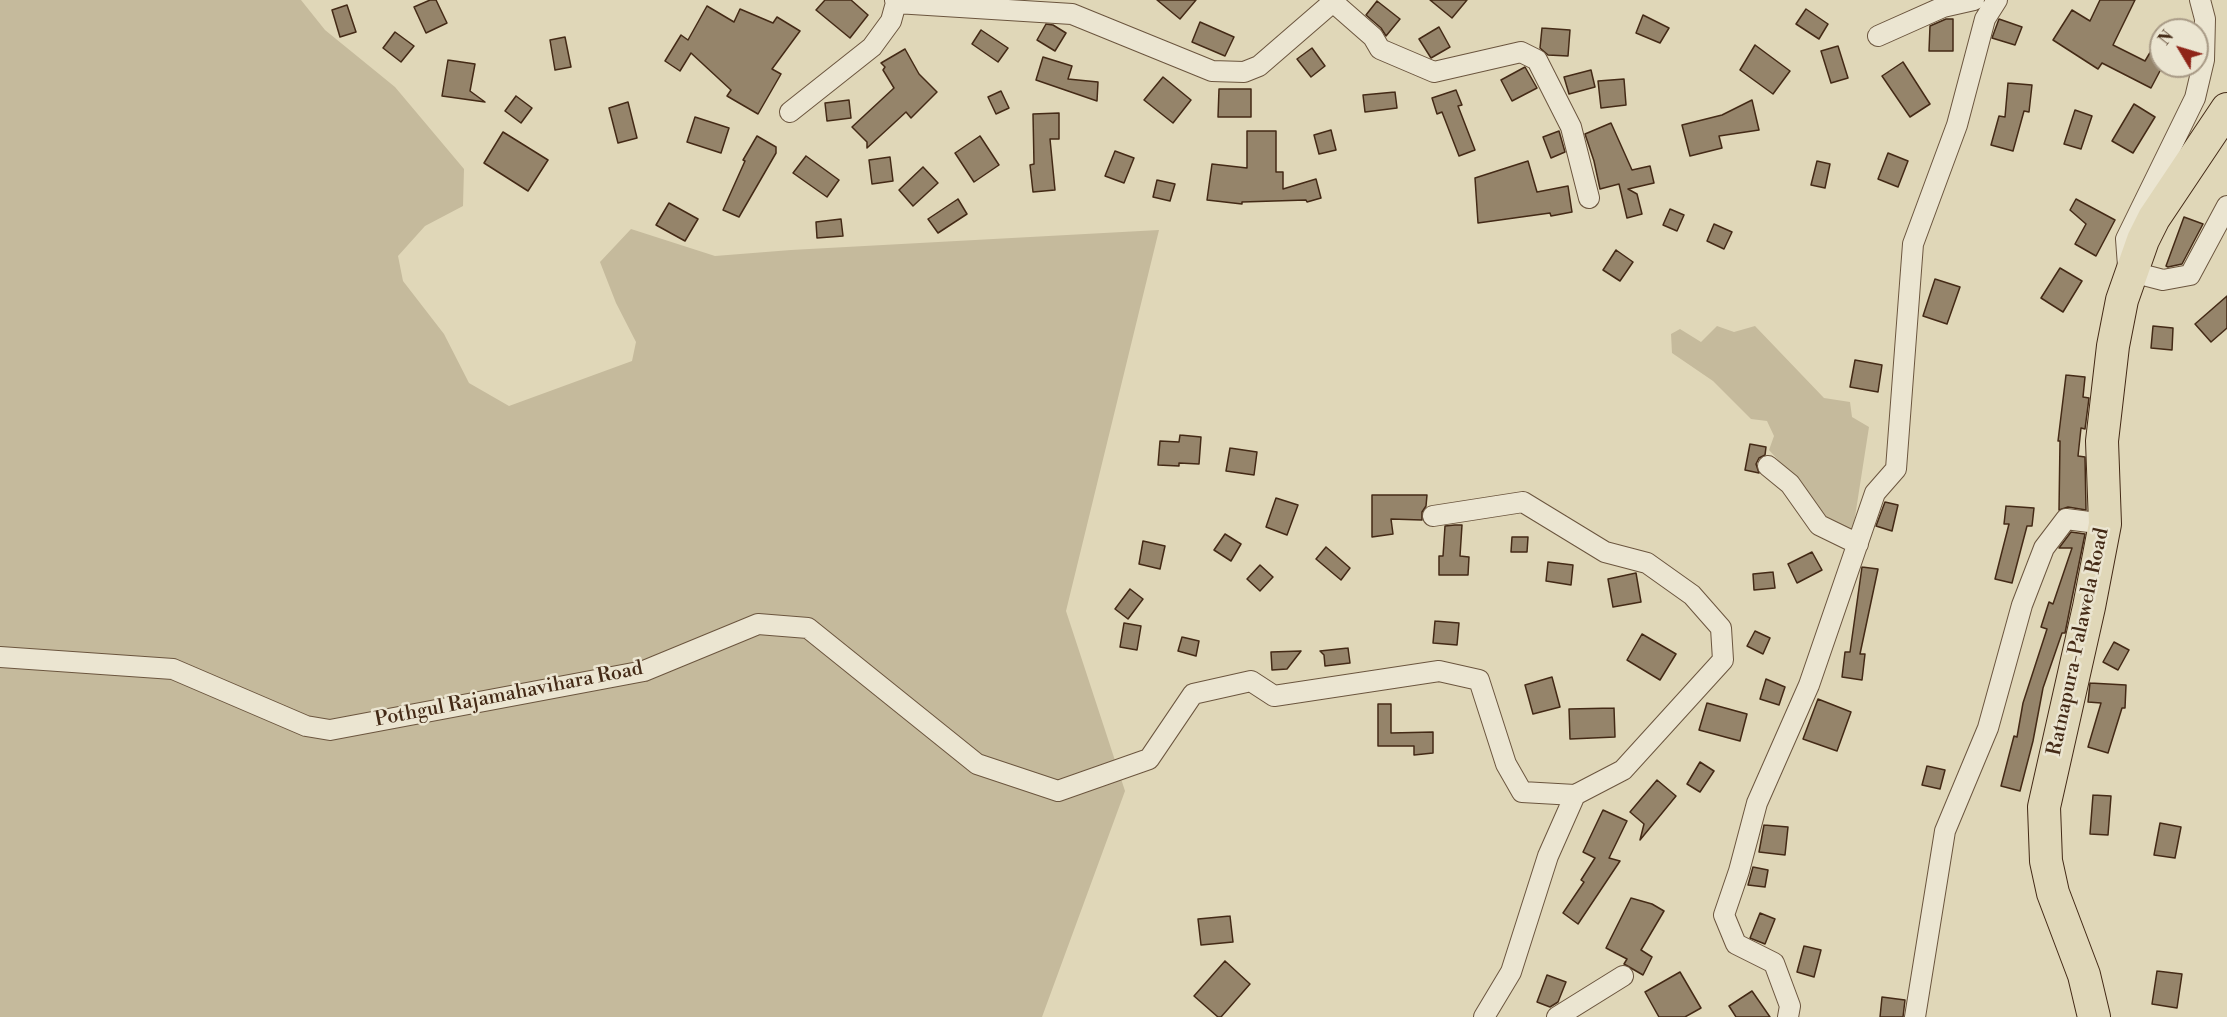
<!DOCTYPE html>
<html>
<head>
<meta charset="utf-8">
<style>
  body { margin:0 }
  #map { position:relative; width:2227px; height:1017px; overflow:hidden; background:#e0d7b8; font-family:"Libre Bodoni",serif }
  canvas { display:block }
  .north { position:absolute; left:2149px; top:18px; width:60px; height:60px; box-sizing:border-box; background:#ebe5d1; border:2px solid #a89a86; border-radius:50%; rotate:308deg; font-size:16px; font-weight:700; line-height:24px; text-align:center; color:#442a16 }
  .north::after { content:''; display:block; margin:auto; width:21px; height:27px; background:#8f2418; clip-path:polygon(50% 0,100% 100%,50% 72%,0 100%) }
</style>
</head>
<body>
<div id="map">
<canvas width="2227" height="1017"></canvas>
<div class="north">N</div>
</div>
<script>
const ctx = document.querySelector('canvas').getContext('2d');
ctx.lineJoin = 'round';
function fill(path, color) { ctx.fillStyle = color; ctx.fill(path, 'evenodd'); }
const poly = rows => new Path2D(rows.map(r => 'M' + r).join(''));
function strokePath(path, color, width, dash) { ctx.strokeStyle = color; ctx.lineWidth = width; ctx.lineCap = dash ? 'butt' : 'round'; ctx.setLineDash(dash || []); ctx.stroke(path); }
function write(font, color, halo, rows, align = 'center') {
  ctx.font = font + ' "Libre Bodoni",serif'; ctx.lineWidth = 5; ctx.setLineDash([]); ctx.textBaseline = 'middle'; ctx.strokeStyle = halo; ctx.fillStyle = color; for (const [text, x, y, turn = 0] of rows) {
    ctx.save(); ctx.translate(x, y); ctx.rotate((+turn || 0) * Math.PI / 180); ctx.textAlign = isNaN(turn) ? turn : align; if (halo) ctx.strokeText(text, 0, 0); ctx.fillText(text, 0, 0); ctx.restore();
  }
}
fill(poly([
  [0,0,301,0,325,30,395,87,464,169,463,206,425,226,398,256,403,281,444,334,469,383,509,406,632,361,636,342,616,303,600,262,631,229,715,256,791,250,1159,230,1066,611,1125,791,1042,1017,0,1017],
  [1717,326,1734,332,1755,326,1824,398,1850,402,1852,417,1869,427,1852,536,1822,520,1802,486,1769,450,1774,436,1767,421,1751,419,1713,381,1672,353,1671,334,1680,329,1701,342]
]), '#c5ba9c');
const building = poly([
  [430,0,436,0,447,23,426,33,414,7,430,0],
  [825,0,851,0,868,15,850,38,816,10,825,0],
  [1157,0,1196,0,1180,19,1157,0],
  [1430,0,1467,0,1452,18,1430,0],
  [2100,0,2135,0,2113,45,2145,61,2161,34,2161,69,2151,88,2102,63,2098,69,2053,40,2072,10,2090,21,2100,0],
  [1377,1,1400,19,1386,36,1381,28,1366,15,1377,1],
  [347,5,356,32,340,37,332,10,347,5],
  [707,6,734,22,740,9,773,23,777,17,800,31,772,69,781,74,758,114,727,96,731,90,691,53,680,71,665,61,681,35,688,40,707,6],
  [1806,9,1828,24,1819,39,1796,24,1806,9],
  [1643,15,1669,28,1660,43,1636,33,1643,15],
  [1946,19,1953,19,1953,51,1929,51,1930,26,1946,19],
  [1999,19,2022,27,2015,45,1992,38,1999,19],
  [1200,22,1234,37,1225,56,1192,42,1200,22],
  [1046,24,1053,25,1066,33,1055,51,1037,40,1046,24],
  [1439,27,1450,47,1431,58,1419,39,1439,27],
  [1542,28,1570,30,1568,56,1548,55,1540,48,1542,28],
  [981,30,1008,48,998,62,972,44,981,30],
  [395,32,414,46,401,62,383,48,395,32],
  [565,37,571,67,555,70,550,40,565,37],
  [1755,45,1790,71,1773,94,1740,70,1755,45],
  [1838,46,1848,78,1831,83,1821,51,1838,46],
  [1312,48,1325,66,1311,77,1297,59,1312,48],
  [905,49,919,74,937,92,911,118,906,112,867,148,867,142,852,127,894,88,883,70,885,67,881,63,905,49],
  [1043,57,1072,66,1068,79,1098,82,1097,101,1036,80,1043,57],
  [448,60,475,64,470,91,485,102,442,96,448,60],
  [1903,62,1930,104,1910,117,1882,76,1903,62],
  [1525,67,1537,88,1512,101,1501,80,1525,67],
  [1591,70,1595,87,1569,94,1564,77,1591,70],
  [1163,77,1191,100,1173,123,1144,100,1163,77],
  [1624,79,1626,105,1601,108,1598,81,1624,79],
  [2008,83,2032,85,2029,112,2024,111,2013,151,1991,145,1999,116,2005,117,2008,83],
  [1219,89,1251,89,1251,117,1218,117,1219,89],
  [1456,90,1462,105,1458,106,1475,150,1459,156,1442,112,1437,114,1432,98,1456,90],
  [1001,91,1009,108,996,114,988,97,1001,91],
  [1395,92,1397,108,1365,112,1363,95,1395,92],
  [516,96,532,108,521,123,505,111,516,96],
  [849,100,851,118,827,121,825,103,849,100],
  [1752,100,1759,130,1719,136,1722,148,1690,156,1682,125,1722,115,1752,100],
  [628,102,637,138,618,143,609,108,628,102],
  [2134,104,2155,117,2133,153,2112,141,2134,104],
  [2075,110,2092,116,2081,149,2064,144,2075,110],
  [1059,113,1059,139,1050,139,1055,190,1033,192,1030,165,1034,164,1033,114,1059,113],
  [695,117,729,128,721,153,687,142,695,117],
  [1611,123,1632,170,1650,166,1654,183,1628,189,1637,194,1642,214,1627,218,1619,184,1600,189,1594,161,1585,134,1611,123],
  [1331,130,1336,150,1319,154,1314,135,1331,130],
  [1247,131,1276,131,1276,172,1283,172,1283,189,1316,179,1321,198,1307,202,1306,200,1242,202,1242,204,1207,200,1212,164,1247,168,1247,131],
  [1559,131,1565,152,1551,158,1543,137,1559,131],
  [503,132,548,160,528,191,484,163,503,132],
  [757,136,776,147,776,153,739,217,723,210,745,161,743,160,757,136],
  [980,136,999,165,974,182,955,153,980,136],
  [1115,151,1134,158,1124,183,1105,176,1115,151],
  [1888,153,1908,161,1898,187,1878,179,1888,153],
  [806,156,839,180,827,197,793,173,806,156],
  [890,157,893,181,872,184,869,160,890,157],
  [1528,161,1537,192,1568,186,1572,212,1551,216,1550,213,1478,223,1475,178,1528,161],
  [1817,161,1830,164,1825,188,1811,185,1817,161],
  [923,167,938,183,913,206,899,190,923,167],
  [1157,180,1175,184,1170,201,1153,197,1157,180],
  [958,199,967,214,938,233,928,219,958,199],
  [2076,199,2115,220,2096,256,2075,244,2086,224,2070,210,2076,199],
  [669,203,698,219,685,241,656,225,669,203],
  [1670,209,1684,215,1677,231,1663,225,1670,209],
  [2184,217,2203,224,2182,264,2168,267,2166,266,2184,217],
  [841,219,843,236,817,238,816,222,841,219],
  [1714,224,1732,232,1724,249,1707,241,1714,224],
  [1616,250,1633,262,1620,281,1603,270,1616,250],
  [2060,268,2082,281,2063,312,2041,298,2060,268],
  [1935,279,1960,287,1947,324,1923,316,1935,279],
  [2227,296,2227,328,2211,342,2195,324,2227,296],
  [2153,326,2173,328,2172,350,2151,348,2153,326],
  [1855,360,1882,365,1878,392,1850,387,1855,360],
  [2066,375,2085,377,2083,397,2089,398,2085,429,2081,428,2078,456,2085,457,2086,510,2068,507,2059,510,2060,441,2058,441,2066,375],
  [1180,435,1201,437,1199,464,1179,463,1179,466,1158,465,1160,441,1179,442,1180,435],
  [1750,444,1766,447,1765,455,1759,458,1756,464,1759,473,1745,470,1750,444],
  [1230,448,1257,452,1254,475,1226,471,1230,448],
  [1372,495,1427,495,1426,506,1422,512,1422,520,1391,519,1393,534,1372,537,1372,495],
  [1276,498,1298,505,1287,535,1266,527,1276,498],
  [1885,502,1898,505,1892,531,1876,526,1885,502],
  [2006,506,2034,508,2032,526,2027,526,2012,583,1995,579,2009,524,2004,524,2006,506],
  [1455,525,1462,525,1460,556,1469,557,1468,575,1439,575,1439,556,1443,556,1445,526,1455,525],
  [2071,532,2085,534,2071,603,2065,633,2062,633,2043,688,2033,741,2020,791,2001,786,2014,736,2017,737,2023,703,2047,629,2041,627,2049,602,2053,604,2072,548,2059,548,2071,532],
  [1225,534,1241,544,1231,561,1214,550,1225,534],
  [1512,537,1528,537,1527,552,1511,552,1512,537],
  [1143,541,1165,546,1160,569,1139,564,1143,541],
  [1326,547,1350,568,1341,580,1316,559,1326,547],
  [1812,552,1822,570,1797,583,1788,564,1812,552],
  [1548,562,1573,565,1571,585,1546,581,1548,562],
  [1260,565,1273,577,1260,591,1247,579,1260,565],
  [1862,567,1878,569,1860,654,1865,654,1862,680,1842,677,1845,652,1850,652,1862,567],
  [1773,572,1775,588,1754,590,1753,574,1773,572],
  [1636,573,1641,602,1613,607,1608,579,1636,573],
  [1130,589,1143,599,1128,619,1115,609,1130,589],
  [1435,621,1459,623,1457,645,1433,643,1435,621],
  [1124,623,1141,626,1137,650,1120,647,1124,623],
  [1755,631,1770,638,1763,654,1747,646,1755,631],
  [1642,634,1676,654,1660,680,1627,660,1642,634],
  [1182,637,1199,641,1196,656,1178,651,1182,637],
  [2114,642,2129,650,2118,670,2103,662,2114,642],
  [1348,648,1350,663,1325,666,1324,655,1320,651,1348,648],
  [1301,651,1287,669,1272,670,1271,652,1301,651],
  [1552,677,1560,707,1533,714,1525,685,1552,677],
  [1766,679,1785,687,1779,705,1760,699,1766,679],
  [2090,683,2126,685,2125,708,2122,708,2108,753,2088,747,2101,703,2088,702,2090,683],
  [1818,699,1851,712,1837,751,1803,739,1818,699],
  [1707,703,1747,714,1740,741,1699,730,1707,703],
  [1378,704,1391,704,1391,733,1433,732,1433,753,1414,755,1414,746,1378,746,1378,704],
  [1614,708,1615,737,1570,739,1569,709,1614,708],
  [1700,762,1714,771,1700,792,1687,784,1700,762],
  [1927,766,1945,770,1940,789,1922,785,1927,766],
  [1657,780,1676,796,1640,840,1644,824,1630,812,1657,780],
  [2093,795,2111,796,2108,835,2090,834,2093,795],
  [1603,810,1627,821,1609,858,1620,861,1578,924,1563,913,1584,882,1581,880,1595,858,1583,852,1603,810],
  [2160,823,2181,827,2175,858,2154,855,2160,823],
  [1764,825,1788,827,1785,855,1759,852,1764,825],
  [1753,867,1768,870,1765,887,1748,885,1753,867],
  [1631,898,1652,904,1664,911,1641,950,1652,957,1643,975,1624,964,1627,959,1606,948,1631,898],
  [1760,913,1775,919,1765,944,1750,938,1760,913],
  [1230,916,1233,942,1201,945,1198,919,1230,916],
  [1804,946,1821,950,1814,977,1797,972,1804,946],
  [1225,961,1250,984,1221,1017,1218,1017,1194,996,1225,961],
  [2157,971,2182,974,2177,1008,2152,1004,2157,971],
  [1680,972,1701,1008,1685,1017,1659,1017,1645,992,1680,972],
  [1547,975,1566,982,1558,1002,1550,1007,1537,1002,1547,975],
  [1752,991,1770,1017,1736,1017,1729,1006,1752,991],
  [1882,997,1905,1000,1903,1017,1880,1017,1882,997]
]);
fill(building, '#95846a');
strokePath(building, '#442a16', 1.5);
const minor = poly([
  [2200,0,2205,19,2204,60,2195,98,2126,239,2128,266,2132,272,2163,280,2190,275,2227,206],
  [896,3,1072,14,1212,71,1244,72,1259,66,1333,2,1373,37,1380,49,1434,72,1521,52,1537,60,1571,127,1589,198],
  [1878,36,1943,7,1974,0],
  [790,112,872,47,891,21,896,3,895,0],
  [1768,466,1790,484,1819,525,1858,544],
  [1433,516,1523,502,1605,552,1647,563,1692,595,1721,628,1723,660,1623,770,1575,795],
  [0,657,173,669,306,726,330,730,644,671,758,624,808,628,977,764,1058,791,1149,759,1193,694,1251,681,1274,696,1439,671,1479,680,1506,764,1522,792,1575,795],
  [1484,1017,1511,972,1548,856,1575,795],
  [1557,1017,1623,976],
  [1788,1017,1790,1006,1774,963,1736,944,1724,915,1739,871,1757,803,1809,685,1875,493,1896,469,1913,244,1957,125,1985,19,1997,0],
  [1915,1017,1945,831,1988,728,2022,605,2044,548,2066,519,2105,524]
]);
const primary = poly([
  [2094,1017,2084,975,2053,893,2046,861,2044,807,2089,607,2105,524,2102,441,2113,346,2122,300,2143,240,2154,218,2227,109]
]);
strokePath(minor, '#6b553e', 22);
strokePath(primary, '#442a16', 34);
strokePath(minor, '#ebe5d1', 20);
strokePath(primary, '#e0d7b8', 32);
write('20px', '#442a16', '#ebe5d1', [
  ["Ratnapura-Palawela Road",2079,642,-78],
  ["Pothgul Rajamahavihara Road",509,695,-11]
]);
</script>
</body>
</html>
